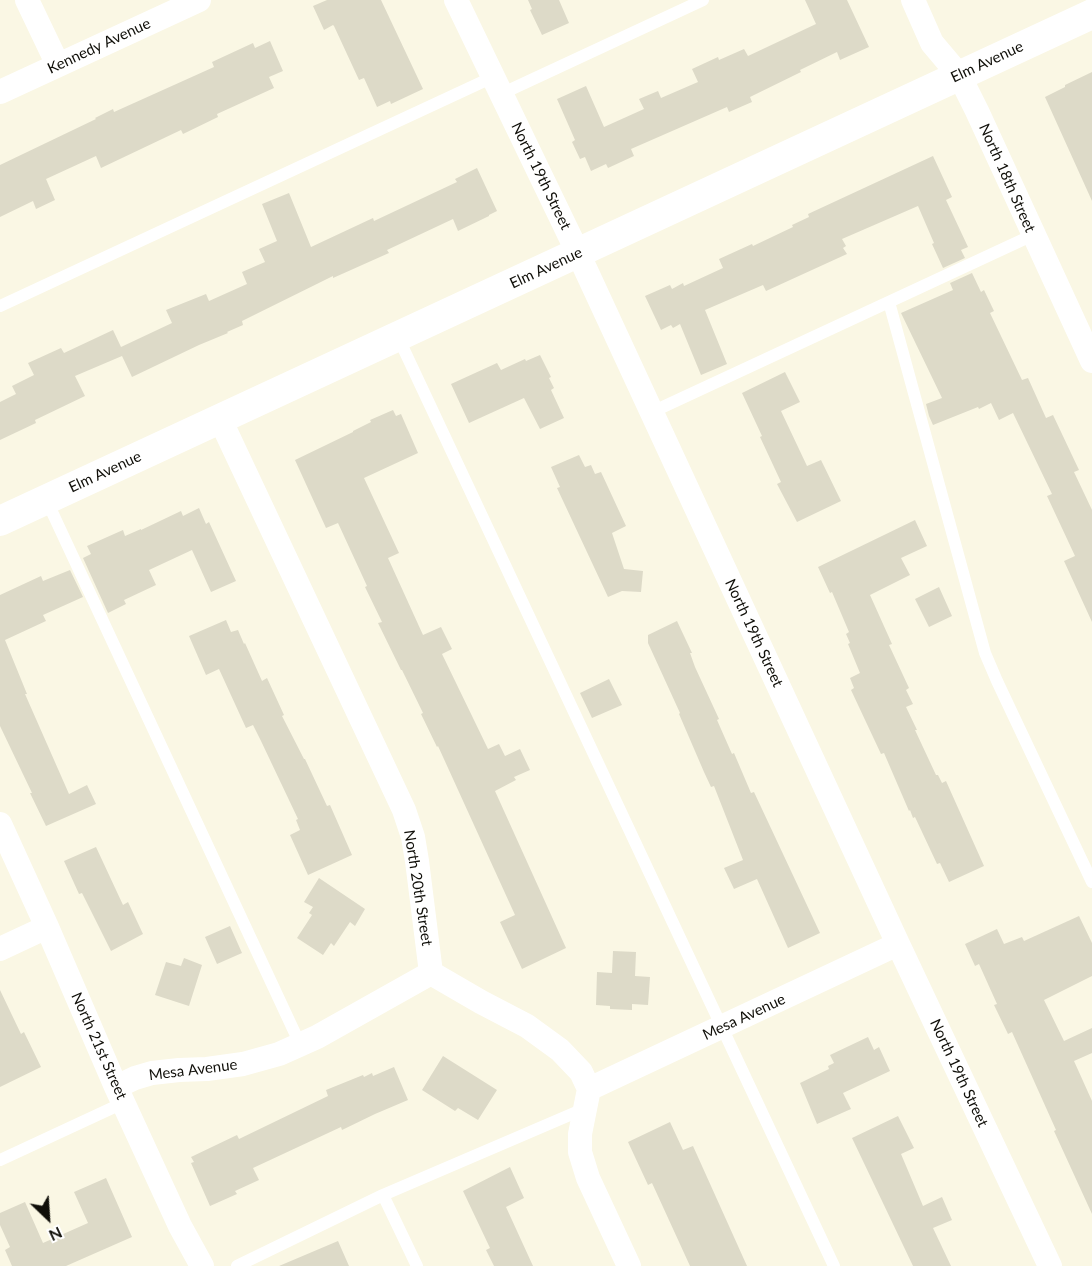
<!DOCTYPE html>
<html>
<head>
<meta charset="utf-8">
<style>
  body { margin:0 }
  #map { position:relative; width:1092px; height:1266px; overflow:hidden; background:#faf7e4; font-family:Lato,sans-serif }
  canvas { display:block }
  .north { position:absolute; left:18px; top:1188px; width:60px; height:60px; -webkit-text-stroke:4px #fff; paint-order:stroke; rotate:155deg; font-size:16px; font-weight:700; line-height:24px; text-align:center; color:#100f09 }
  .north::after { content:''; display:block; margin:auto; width:21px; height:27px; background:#100f09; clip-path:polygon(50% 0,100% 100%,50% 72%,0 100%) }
</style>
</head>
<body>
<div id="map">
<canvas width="1092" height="1266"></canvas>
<div class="north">N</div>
</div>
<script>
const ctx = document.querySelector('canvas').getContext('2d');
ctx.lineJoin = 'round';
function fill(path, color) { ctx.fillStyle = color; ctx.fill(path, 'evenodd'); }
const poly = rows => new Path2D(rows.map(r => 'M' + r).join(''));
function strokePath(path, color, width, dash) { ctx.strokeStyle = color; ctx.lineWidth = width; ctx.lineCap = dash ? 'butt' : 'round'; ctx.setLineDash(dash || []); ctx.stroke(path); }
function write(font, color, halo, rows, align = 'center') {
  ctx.font = font + ' Lato,sans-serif'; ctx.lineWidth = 5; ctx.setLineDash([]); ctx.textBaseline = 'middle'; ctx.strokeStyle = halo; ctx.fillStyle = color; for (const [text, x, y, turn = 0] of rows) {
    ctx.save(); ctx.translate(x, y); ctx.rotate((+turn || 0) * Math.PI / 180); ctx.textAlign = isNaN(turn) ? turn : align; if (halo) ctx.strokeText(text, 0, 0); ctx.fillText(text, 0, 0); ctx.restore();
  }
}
fill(poly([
  [327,0,381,0,423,89,391,104,390,101,377,107,364,78,359,80,334,26,333,25,324,30,313,6],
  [528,0,559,0,569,23,542,35,530,10,532,9],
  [805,0,847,0,869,47,840,60,837,52,800,70,801,72,750,97,752,102,729,112,727,107,631,149,634,156,608,168,606,164,591,171,585,157,580,159,572,142,575,140,557,99,586,86,604,127,644,109,639,99,658,91,661,98,698,82,692,69,718,57,719,60,744,49,748,56,816,24],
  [270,41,283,71,269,77,274,88,217,114,218,117,183,134,181,130,101,168,96,156,46,179,55,200,36,209,33,201,0,217,0,165,96,119,95,118,113,109,114,112,214,67,212,62,253,43,255,48],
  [1092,72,1092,201,1045,97,1065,87,1065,85],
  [933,156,952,197,946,200,968,247,961,250,965,258,943,268,932,244,934,243,918,206,842,239,846,246,843,248,847,254,766,291,763,285,705,310,727,364,701,375,680,324,673,328,671,325,661,330,645,296,670,285,672,289,683,283,684,286,723,268,719,259,752,244,753,246,793,227,792,225,809,217,808,214],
  [477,168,497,211,489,215,489,216,458,231,453,219,387,250,389,253,333,278,333,276,242,321,243,325,227,332,228,333,199,345,132,377,122,356,75,376,85,396,35,420,36,423,0,440,0,402,16,394,12,386,34,375,28,363,61,348,64,353,113,330,121,347,172,323,166,310,206,294,209,301,247,284,242,272,265,262,259,249,277,241,262,204,289,193,311,247,373,218,374,221,457,182,455,179],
  [972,273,981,292,984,290,994,311,990,313,1022,380,1028,378,1046,418,1053,415,1079,470,1074,472,1092,510,1092,622,1064,561,1075,556,1047,496,1052,494,1013,413,999,420,991,403,979,409,978,407,933,425,929,416,926,404,942,398,901,313,953,290,950,283],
  [540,355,551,377,549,378,554,388,551,390,564,418,540,429,524,398,469,423,451,384,497,363,501,370,525,359,526,361],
  [785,372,800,402,781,411,807,466,821,460,841,501,797,522,777,484,781,482,760,437,762,436,742,393],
  [393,410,396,416,401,414,418,453,364,478,399,553,388,558,423,635,441,627,452,649,442,654,488,749,499,744,505,756,520,749,530,770,514,777,516,780,495,791,566,948,522,969,500,922,515,915,438,746,437,747,421,714,423,713,402,670,401,670,378,623,382,622,365,587,367,586,338,523,326,528,295,460,353,432,353,431,371,422,370,420],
  [579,455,585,467,591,465,595,474,601,472,626,526,612,533,624,569,643,571,641,592,622,591,608,597,557,488,560,487,551,467],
  [199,508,206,524,209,522,236,581,211,592,192,550,149,570,156,585,124,600,126,604,108,613,83,558,91,554,87,546,123,530,125,536,141,529,141,530,181,511,183,516],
  [915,520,927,546,901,558,910,575,870,595,892,644,889,645,909,688,906,690,913,704,906,707,917,730,915,730,936,775,938,775,942,783,946,781,984,866,949,882,940,863,937,864,915,817,913,818,910,810,909,811,884,753,881,754,851,690,854,688,850,678,860,673,848,644,850,643,846,634,849,632,832,592,830,593,818,567],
  [70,570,83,597,43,615,46,621,5,640,27,694,25,694,69,794,87,785,96,804,46,826,30,793,32,793,0,726,0,595,41,576,43,581],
  [939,587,952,616,929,627,915,599],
  [226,620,231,632,238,630,244,644,245,643,262,681,267,678,284,715,282,716,304,759,305,759,327,806,330,805,352,855,308,875,290,835,300,830,296,820,298,819,261,741,253,725,246,728,219,669,206,675,189,636],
  [677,621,692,653,690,653,695,667,719,719,717,720,732,754,734,753,751,793,754,792,820,933,788,948,757,879,734,889,724,868,743,860,714,786,711,787,704,772,679,714,680,713,648,643,648,635],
  [609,679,622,705,592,718,580,693],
  [96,847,123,905,128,902,143,934,111,951,82,893,79,894,64,861],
  [319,878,365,909,355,926,350,922,334,946,331,943,323,955,297,938,312,915,309,913,313,907,304,902],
  [1079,916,1092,943,1092,976,1044,1000,1064,1041,1092,1028,1092,1053,1074,1061,1092,1101,1092,1214,1054,1131,1056,1130,1012,1032,1008,1034,994,1005,997,1004,979,964,975,966,965,944,997,929,1004,944,1022,937,1024,941],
  [230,926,242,953,217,964,205,937],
  [613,951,636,952,635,976,650,977,648,1005,632,1004,632,1010,610,1009,610,1006,596,1005,597,972,612,973],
  [184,958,202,965,189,1006,155,995,166,962,181,966],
  [0,990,21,1034,24,1032,41,1067,0,1087],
  [868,1037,874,1050,879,1047,890,1071,843,1093,851,1109,817,1124,800,1083,829,1069,828,1066,834,1063,830,1055],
  [443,1056,497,1090,478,1120,458,1108,455,1111,422,1090],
  [394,1067,408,1100,375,1114,342,1130,341,1127,253,1168,259,1180,235,1191,237,1194,210,1206,191,1163,194,1162,191,1157,237,1135,239,1139,328,1096,326,1090,363,1075,364,1077,372,1073,373,1076],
  [898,1116,914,1148,901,1154,923,1206,942,1197,952,1220,933,1228,951,1266,913,1266,852,1138],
  [670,1122,683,1150,693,1146,747,1266,690,1266,652,1183,648,1185,628,1142],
  [510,1167,524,1198,506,1207,533,1266,494,1266,486,1250,490,1248,463,1191],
  [106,1178,132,1237,66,1266,12,1266,5,1250,10,1247,0,1225,0,1213,25,1202,43,1243,88,1223,74,1192],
  [338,1241,349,1266,279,1266]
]), '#dddac8');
strokePath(poly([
  [501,94,703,0],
  [889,302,985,653,997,681,1092,882],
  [0,306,493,77],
  [398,337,834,1266],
  [652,412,1033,235],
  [46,499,300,1044],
  [0,1160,123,1103],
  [383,1195,417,1266],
  [237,1266,383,1195,586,1108]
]), '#fff', 12);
strokePath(poly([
  [27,0,58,65],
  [456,0,578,253,898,944,1050,1266],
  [913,0,932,43,959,75,977,111,1092,361],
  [0,92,199,0],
  [220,419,404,810,413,837,417,861,431,973,481,1002,527,1026,560,1050,581,1072,589,1089,580,1134,580,1152,588,1178,629,1266],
  [0,824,47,927,116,1087,180,1226,202,1266],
  [0,949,47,927],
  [116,1087,135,1078,152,1073,179,1070,207,1069,243,1064,279,1054,317,1037,431,973],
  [589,1089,898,944]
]), '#fff', 24);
strokePath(poly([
  [0,521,1092,14]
]), '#fff', 30);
write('15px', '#100f09', '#fff', [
  ["Kennedy Avenue",99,46,-25],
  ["Elm Avenue",987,62,-25],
  ["North 19th Street",541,176,64],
  ["North 18th Street",1007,178,66],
  ["Elm Avenue",546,268,-25],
  ["Elm Avenue",105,472,-25],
  ["North 19th Street",754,633,65],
  ["North 20th Street",418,888,81],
  ["Mesa Avenue",744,1017,-25],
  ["North 21st Street",99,1046,66],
  ["Mesa Avenue",193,1070,-7],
  ["North 19th Street",959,1073,65]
]);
</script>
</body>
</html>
